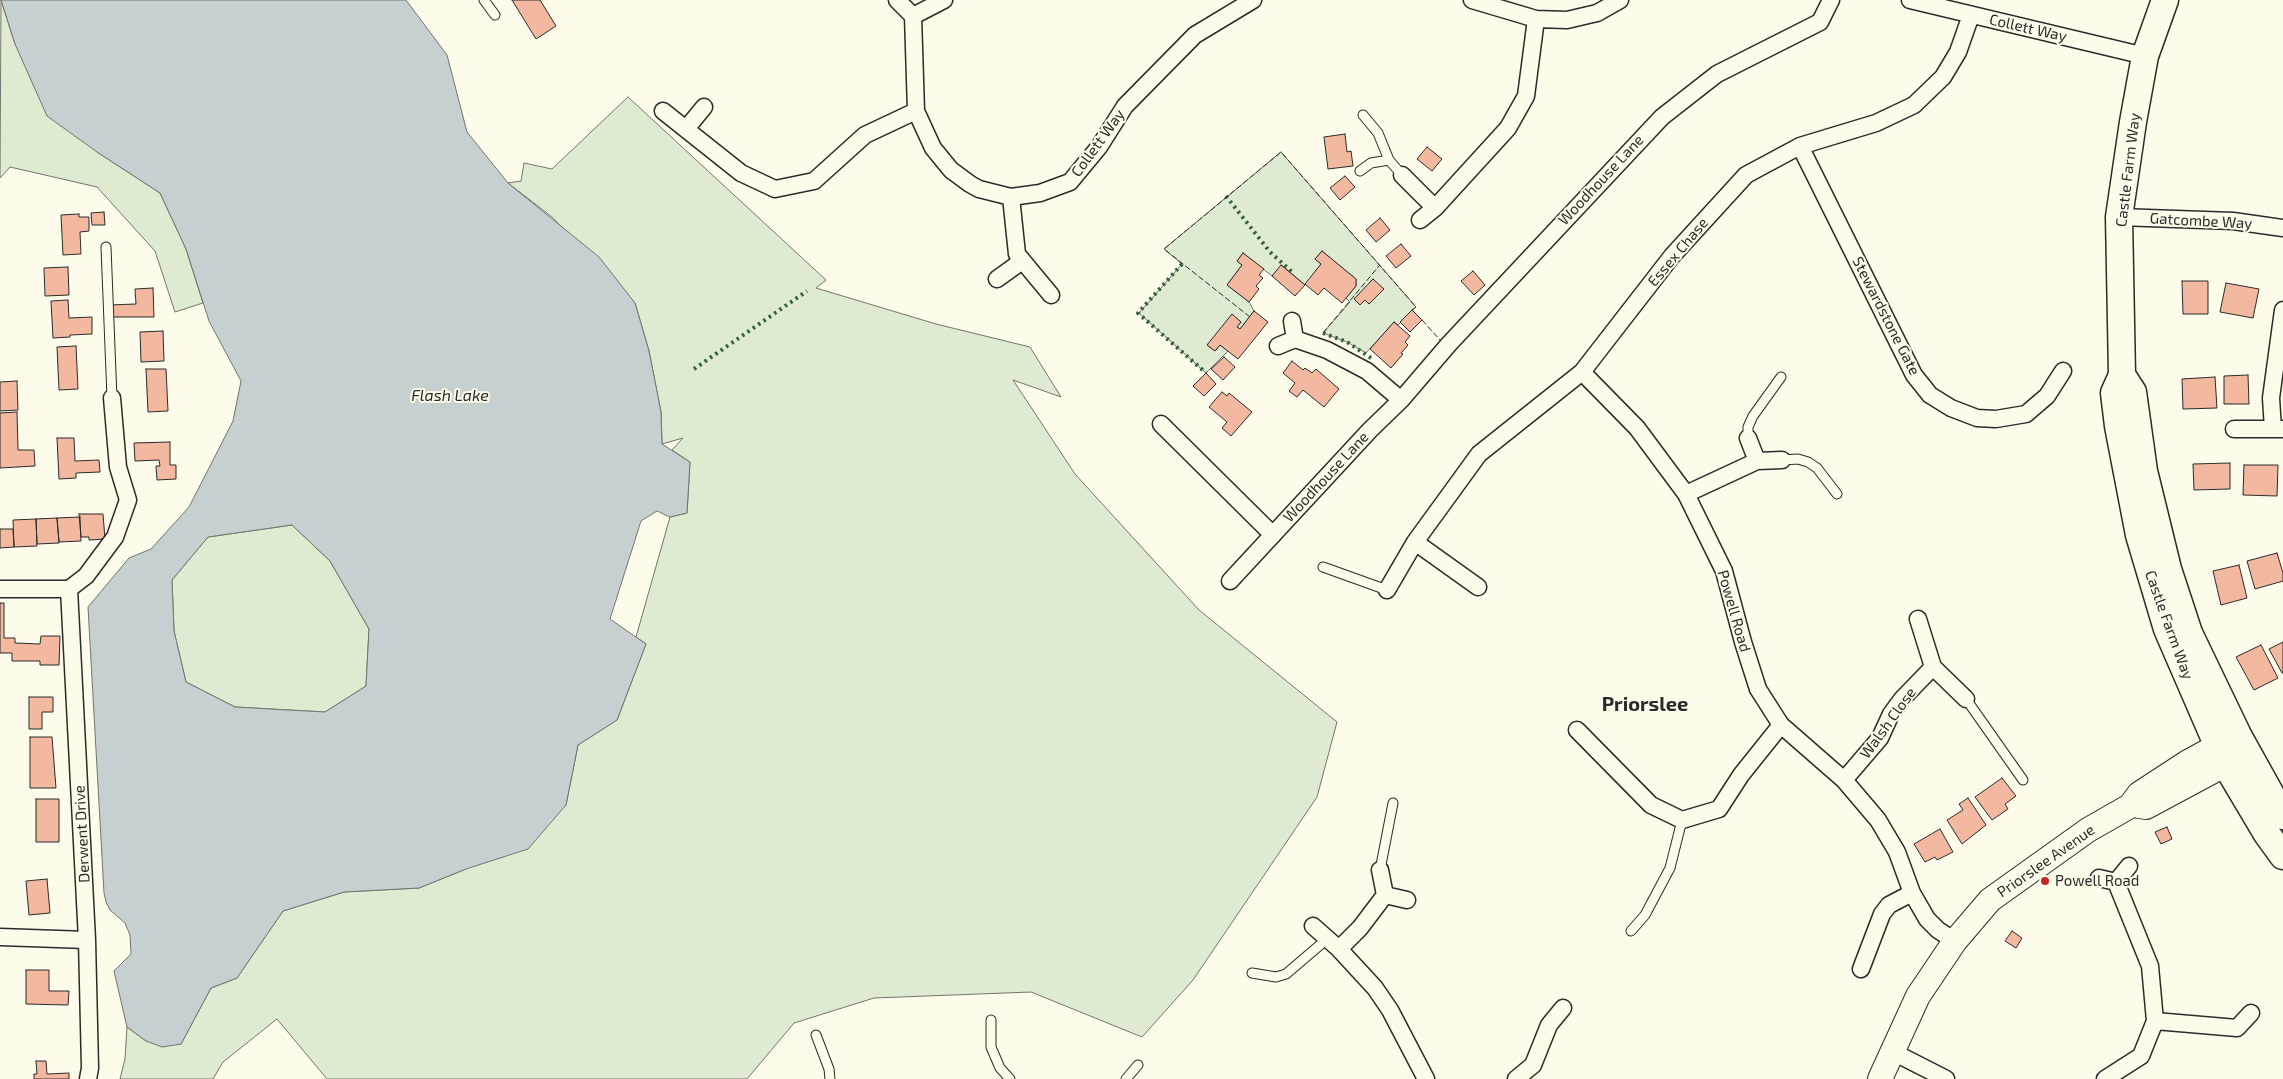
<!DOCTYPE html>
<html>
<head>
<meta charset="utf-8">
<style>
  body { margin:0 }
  canvas { display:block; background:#fdfbea }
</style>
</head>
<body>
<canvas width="2283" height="1079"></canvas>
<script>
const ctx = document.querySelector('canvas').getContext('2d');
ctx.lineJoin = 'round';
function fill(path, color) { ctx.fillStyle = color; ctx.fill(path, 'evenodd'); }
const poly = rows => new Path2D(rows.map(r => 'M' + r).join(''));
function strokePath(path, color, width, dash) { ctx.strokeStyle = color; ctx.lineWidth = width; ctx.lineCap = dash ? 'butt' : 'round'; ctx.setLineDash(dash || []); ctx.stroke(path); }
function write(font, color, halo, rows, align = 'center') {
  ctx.font = font + ' "Exo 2",sans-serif'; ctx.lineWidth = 4; ctx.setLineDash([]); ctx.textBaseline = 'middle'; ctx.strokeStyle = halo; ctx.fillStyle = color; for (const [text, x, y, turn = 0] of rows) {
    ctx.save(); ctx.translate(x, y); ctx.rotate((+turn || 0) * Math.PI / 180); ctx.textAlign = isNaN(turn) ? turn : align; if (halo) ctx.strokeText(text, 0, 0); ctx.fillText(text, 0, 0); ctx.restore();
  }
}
const green = poly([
  [1,0,15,44,97,152,160,193,186,249,203,303,175,312,155,251,97,187,10,167,0,178,1,0],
  [628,97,826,280,816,288,936,324,1030,347,1061,397,1013,380,1075,474,1199,610,1337,722,1317,797,1193,980,1142,1037,1031,992,874,998,794,1023,747,1079,327,1079,277,1019,223,1062,213,1079,120,1079,125,1059,127,1027,146,1041,181,1044,211,988,237,978,283,911,344,892,419,888,466,869,566,805,578,745,617,720,646,644,636,637,670,517,687,513,690,462,672,450,683,438,662,444,661,412,649,351,635,303,552,217,508,183,521,181,524,163,552,169,628,97],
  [1281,152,1416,307,1398,325,1394,322,1366,353,1347,342,1323,333,1350,302,1346,298,1356,286,1356,279,1322,251,1315,259,1321,264,1305,285,1282,265,1272,276,1243,253,1237,261,1242,265,1227,285,1249,302,1254,311,1240,329,1237,327,1241,322,1232,315,1208,346,1215,351,1220,345,1228,351,1206,373,1139,313,1182,264,1164,249,1281,152],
  [292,525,330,561,369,629,366,686,325,712,235,707,186,682,174,631,172,580,208,537,292,525]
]);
fill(green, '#deebd1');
strokePath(green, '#74746e', 1);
const water = poly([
  [1,0,406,0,447,55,467,132,508,183,599,257,635,303,649,351,661,412,662,444,690,462,687,513,670,517,657,511,641,521,610,619,646,644,617,720,578,745,566,805,528,849,466,869,419,888,344,892,283,911,237,978,211,988,181,1044,162,1047,146,1041,127,1027,114,971,131,954,130,935,125,923,110,910,106,902,104,893,88,607,129,558,151,549,189,507,233,421,241,381,209,321,186,249,160,193,97,152,47,116,15,44,1,0],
  [292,525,330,561,369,629,366,686,325,712,235,707,186,682,174,631,172,580,208,537,292,525]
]);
fill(water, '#c7d0d0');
strokePath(water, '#74746e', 1);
const building = poly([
  [512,0,540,0,556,26,536,39,512,0],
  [1345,134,1347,152,1351,151,1353,166,1328,169,1324,137,1345,134],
  [1427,147,1442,159,1432,171,1417,159,1427,147],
  [1345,176,1355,187,1340,200,1330,188,1345,176],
  [104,212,105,225,92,225,91,213,104,212],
  [79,214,79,217,89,217,89,231,80,232,81,254,63,255,61,215,79,214],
  [1380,218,1390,230,1376,242,1366,230,1380,218],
  [1401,244,1411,256,1396,268,1386,256,1401,244],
  [1322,251,1356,279,1356,286,1342,303,1324,288,1318,295,1305,284,1321,264,1315,259,1322,251],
  [1243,253,1264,269,1259,275,1263,278,1256,286,1259,289,1249,302,1227,285,1242,265,1237,261,1243,253],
  [1281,265,1305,285,1295,296,1272,276,1281,265],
  [68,267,69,295,45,296,44,268,68,267],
  [1473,271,1485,285,1474,295,1461,281,1473,271],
  [1373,279,1384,289,1369,304,1365,300,1360,305,1354,299,1373,279],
  [2182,281,2208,281,2208,314,2183,314,2182,281],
  [2226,283,2259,289,2253,318,2220,312,2226,283],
  [153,288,154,317,110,317,109,305,136,304,135,289,153,288],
  [68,300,69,318,92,317,92,334,70,335,70,337,53,338,51,301,68,300],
  [1412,310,1422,320,1410,332,1400,322,1412,310],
  [1254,311,1268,322,1238,359,1220,345,1215,351,1207,345,1232,314,1241,322,1237,327,1240,329,1254,311],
  [1394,322,1410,336,1405,342,1408,345,1401,353,1403,354,1391,368,1370,349,1394,322],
  [163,331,164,361,141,362,140,332,163,331],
  [76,346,78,389,59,390,57,347,76,346],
  [1224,357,1235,367,1223,380,1211,369,1224,357],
  [1292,361,1303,370,1305,368,1312,373,1316,369,1339,389,1324,407,1303,390,1297,397,1289,391,1295,383,1283,373,1292,361],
  [146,369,166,369,168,411,148,412,146,369],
  [1206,373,1216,384,1204,396,1193,386,1206,373],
  [2248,375,2249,404,2224,404,2224,376,2248,375],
  [2215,377,2217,408,2183,409,2182,379,2215,377],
  [17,381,18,410,0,411,0,382,17,381],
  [1222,392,1227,396,1229,393,1252,412,1231,436,1222,428,1227,422,1209,407,1222,392],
  [17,412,18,450,34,450,35,466,0,468,0,413,17,412],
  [57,438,74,438,75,461,99,460,100,472,76,473,76,478,59,479,57,438],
  [170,442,170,465,176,465,176,479,157,480,156,466,160,466,159,460,135,461,134,443,170,442],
  [2230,463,2230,489,2194,490,2193,464,2230,463],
  [2244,465,2278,465,2277,496,2243,495,2244,465],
  [79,514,103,514,105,539,89,540,89,537,81,537,79,514],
  [80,517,81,541,59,542,57,518,80,517],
  [57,518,59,543,37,544,36,519,57,518],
  [36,519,37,546,14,547,13,520,36,519],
  [0,529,13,529,14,547,0,548,0,529],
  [2277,553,2283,573,2283,581,2255,589,2247,561,2277,553],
  [2239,565,2247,598,2221,605,2213,571,2239,565],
  [0,603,4,603,4,638,15,638,15,643,40,644,41,636,60,636,59,665,40,665,40,661,12,661,12,653,0,653,0,603],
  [2283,642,2283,673,2282,673,2269,649,2283,642],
  [2261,645,2278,678,2254,690,2236,657,2261,645],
  [29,697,53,697,53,712,42,712,42,729,29,729,29,697],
  [30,737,52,737,56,788,30,788,30,737],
  [2002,778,2016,796,2005,804,2008,809,1992,820,1975,797,2002,778],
  [1968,798,1986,825,1962,844,1947,820,1963,810,1959,804,1968,798],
  [36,799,59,799,59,842,36,842,36,799],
  [2167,827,2172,839,2161,844,2155,832,2167,827],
  [1940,829,1953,852,1937,860,1935,857,1925,862,1914,844,1940,829],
  [47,879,50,913,29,915,26,881,47,879],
  [2012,931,2022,938,2016,948,2005,941,2012,931],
  [26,970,49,970,49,991,69,991,68,1005,26,1004,26,970],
  [36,1061,46,1061,47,1074,69,1073,69,1079,34,1079,34,1074,37,1074,36,1061]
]);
fill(building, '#f2b8a0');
strokePath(building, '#2b2b2b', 1);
const lane = poly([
  [484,0,495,15],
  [1363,115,1378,133,1389,160,1402,175],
  [1360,171,1371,163,1389,160],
  [106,247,112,398],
  [1748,438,1748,427,1753,416,1781,377],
  [1782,460,1798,459,1808,462,1817,468,1837,494],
  [1323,567,1387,590],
  [1966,699,2023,780],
  [1380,870,1393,803],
  [1631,931,1645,915,1670,868,1682,820],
  [1252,973,1276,977,1286,974,1327,939],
  [991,1020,991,1047,1000,1068,1010,1079],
  [816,1035,829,1069,830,1079],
  [1126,1079,1138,1065]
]);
const street = poly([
  [897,0,913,16,916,111,933,148,951,170,970,184,979,189,1011,197,1040,193,1070,182,1099,147,1125,106,1195,35,1253,0],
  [1472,0,1536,19,1567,20,1597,13,1620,0],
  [1910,0,2145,56],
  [913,16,944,0],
  [663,111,741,173,775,189,814,181,865,135,916,111],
  [686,129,704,107],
  [1800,146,1914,375,1930,395,1951,408,1977,418,1996,419,2026,414,2047,396,2063,371],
  [1402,175,1435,208,1508,128,1526,96,1536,19],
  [1011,197,1017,254,1051,295],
  [2119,217,2233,221,2283,228],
  [1420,220,1435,208],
  [997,279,1022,261],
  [1292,321,1295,339],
  [1278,346,1295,339,1327,350,1367,371,1401,400],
  [1582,372,1637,428,1686,494,1724,571,1743,642,1758,689,1781,725,1844,780,1878,820,1897,852,1912,893,1927,919,1938,930,1955,941],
  [1161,424,1273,535],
  [2234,429,2283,429],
  [2273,429,2271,398,2283,310],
  [1757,461,1782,460],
  [1686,494,1757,461,1748,438],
  [1415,542,1479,454,1582,372,1672,256,1746,175,1800,146,1876,123,1914,105,1943,77,1958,52,1971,15],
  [1230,581,1370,430,1401,400,1449,344,1662,117,1717,74,1820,22,1831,0],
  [0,589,69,589,86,576,115,537,128,500,118,467,112,398],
  [69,589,87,940,90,1068,88,1079],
  [1387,590,1415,542,1478,587],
  [1918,619,1933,667,1966,699],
  [1577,730,1651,805,1682,820,1719,809,1741,775,1781,725],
  [1844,780,1880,738,1891,714,1902,699,1933,667],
  [2129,866,2116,882,2150,966,2155,1021,2237,1028,2251,1013],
  [1380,870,1385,895],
  [2099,878,2116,882],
  [1313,926,1339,949,1375,988,1390,1010,1426,1079],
  [0,937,87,940],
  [1339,949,1360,928,1385,895,1407,900],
  [1861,969,1882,914,1889,905,1912,893],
  [1893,1052,1946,1079],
  [1516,1079,1533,1065,1549,1025,1563,1008],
  [2105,1079,2141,1056,2155,1021]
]);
const secondary = poly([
  [2139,806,2146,807,2243,755],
  [1880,1079,1918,996,1955,941,1990,900,2088,830,2130,806,2139,794,2188,762,2234,737]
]);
const primary = poly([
  [2165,0,2145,56,2133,122,2119,217,2122,375,2114,393,2118,426,2139,535,2167,629,2226,765,2267,834,2283,856],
  [2122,375,2133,392,2144,471,2168,569,2189,633,2238,735,2283,816]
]);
strokePath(lane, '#2b2b2b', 11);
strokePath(street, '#2b2b2b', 19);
strokePath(secondary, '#2b2b2b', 26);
strokePath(primary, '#2b2b2b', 29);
strokePath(lane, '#fdfbea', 9);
strokePath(street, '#fdfbea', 16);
strokePath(secondary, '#fdfbea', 24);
strokePath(primary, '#fdfbea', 26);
strokePath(poly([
  [1226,196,1270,252,1292,272],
  [1182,264,1138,313,1206,373],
  [1323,333,1347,342,1371,358],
  [694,369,807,291]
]), '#34623c', 4, [2.5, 4]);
strokePath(poly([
  [1250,317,1164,249,1281,152,1416,307,1412,310],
  [1422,320,1440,340],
  [1323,333,1379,266]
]), '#2b2b2b', 1, [6, 2.5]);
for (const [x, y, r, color] of [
  [2045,881,5,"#c62828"]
]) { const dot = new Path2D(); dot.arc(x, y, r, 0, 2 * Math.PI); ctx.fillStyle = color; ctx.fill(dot); strokePath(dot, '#fdfbea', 2); }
write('15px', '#2b2b2b', '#fdfbea', [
  ["Collett Way",2028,28,13],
  ["Collett Way",1098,143,-54],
  ["Castle Farm Way",2128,170,-83],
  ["Woodhouse Lane",1601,180,-47],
  ["Gatcombe Way",2201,221,3],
  ["Essex Chase",1678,252,-50],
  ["Stewardstone Gate",1886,316,63],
  ["Woodhouse Lane",1326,477,-47],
  ["Powell Road",1734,611,74],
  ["Castle Farm Way",2169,625,70],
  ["Walsh Close",1888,723,-54],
  ["Derwent Drive",82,834,-93],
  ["Priorslee Avenue",2046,861,-35]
]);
write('15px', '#2b2b2b', '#fdfbea', [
  ["Powell Road",2055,881]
], 'left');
write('italic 16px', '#2b2b2b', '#fdfbea', [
  ["Flash Lake",450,396]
]);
write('bold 20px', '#2b2b2b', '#fdfbea', [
  ["Priorslee",1645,704]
]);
</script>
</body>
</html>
